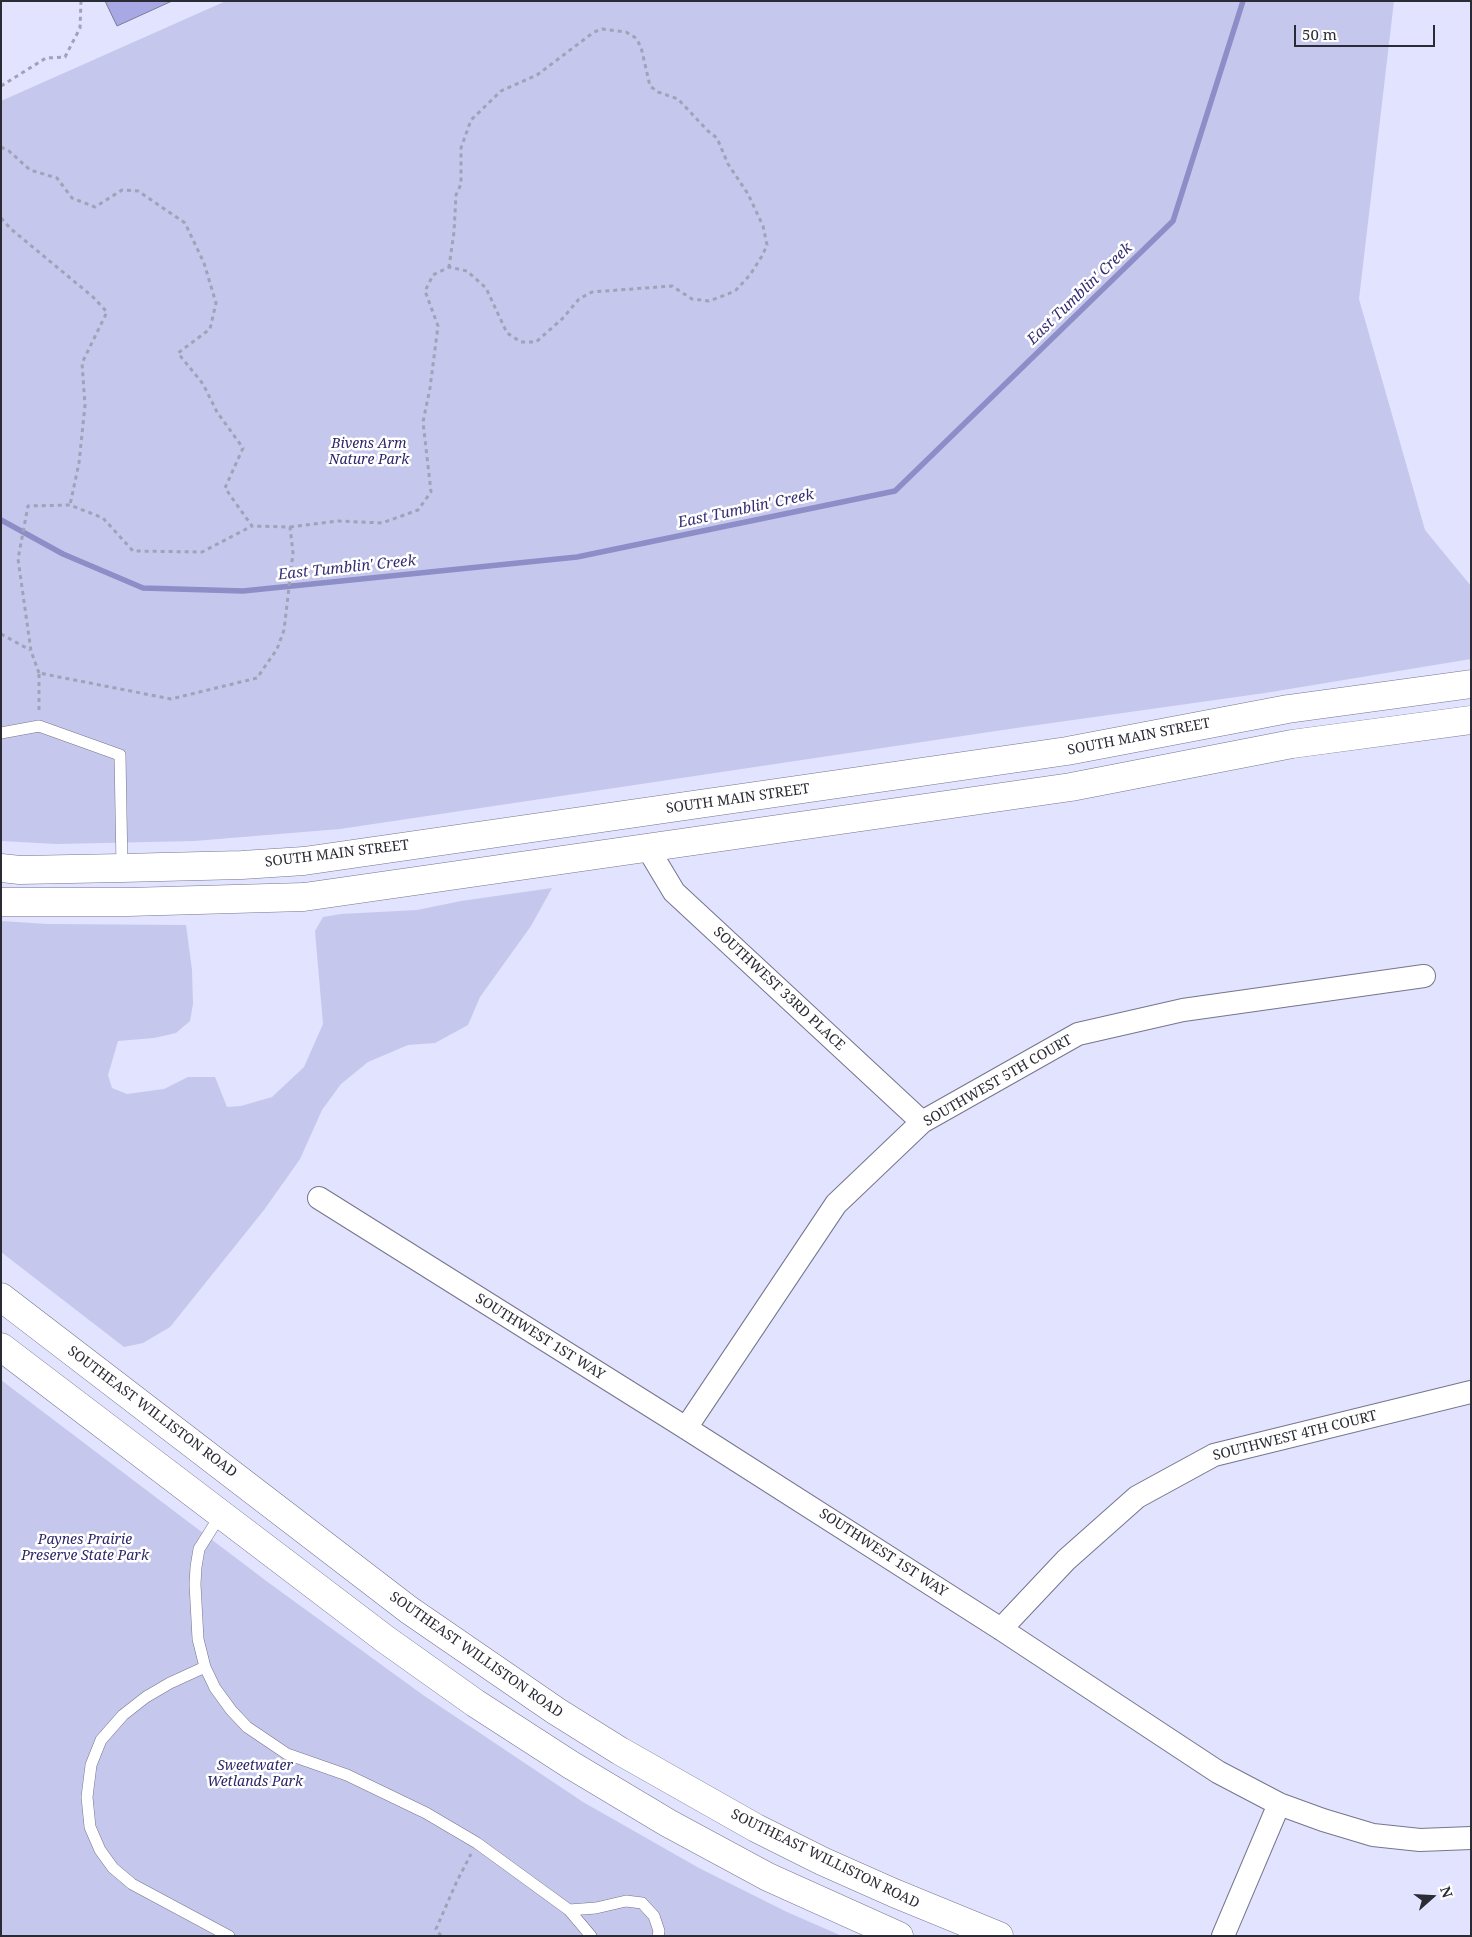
<!DOCTYPE html>
<html>
<head>
<meta charset="utf-8">
<style>
  body { margin:0 }
  #map { position:relative; width:1472px; height:1937px; overflow:hidden; background:#e2e3fe; font-family:"Noto Serif",serif }
  canvas { display:block }
  .frame { position:absolute; inset:0; border:2px solid #2b2b35; pointer-events:none }
  .north { position:absolute; left:1407px; top:1872px; width:50px; height:50px; -webkit-text-stroke:4px #fff; paint-order:stroke; rotate:71deg; font-size:14px; font-weight:700; line-height:20px; text-align:center; color:#2b2b35 }
  .north::after { content:''; display:block; margin:auto; width:18px; height:22px; background:#2b2b35; clip-path:polygon(50% 0,100% 100%,50% 72%,0 100%) }
  .scale { position:absolute; left:1294px; top:25px; width:141px; height:22px; box-sizing:border-box; border:2px solid #2b2b35; border-top:0; padding-left:6px; font-size:15px; line-height:18px; white-space:nowrap; color:#2b2b35; -webkit-text-stroke:4px #fff; paint-order:stroke }
</style>
</head>
<body>
<div id="map">
<canvas width="1472" height="1937"></canvas>
<div class="frame"></div>
<div class="north">N</div>
<div class="scale">50 m</div>
</div>
<script>
const ctx = document.querySelector('canvas').getContext('2d');
ctx.lineJoin = 'round';
function fill(path, color) { ctx.fillStyle = color; ctx.fill(path, 'evenodd'); }
const poly = rows => new Path2D(rows.map(r => 'M' + r).join(''));
function strokePath(path, color, width, dash) { ctx.strokeStyle = color; ctx.lineWidth = width; ctx.lineCap = dash ? 'butt' : 'round'; ctx.setLineDash(dash || []); ctx.stroke(path); }
function write(font, color, halo, rows, align = 'center') {
  ctx.font = font + ' "Noto Serif",serif'; ctx.lineWidth = 5; ctx.setLineDash([]); ctx.textBaseline = 'middle'; ctx.strokeStyle = halo; ctx.fillStyle = color; for (const [text, x, y, turn = 0] of rows) {
    ctx.save(); ctx.translate(x, y); ctx.rotate((+turn || 0) * Math.PI / 180); ctx.textAlign = isNaN(turn) ? turn : align; if (halo) ctx.strokeText(text, 0, 0); ctx.fillText(text, 0, 0); ctx.restore();
  }
}
fill(poly([
  [226,1,1394,1,1359,299,1425,530,1471,586,1471,659,1265,693,1016,728,340,829,194,841,56,844,1,841,1,101],
  [552,888,531,926,480,997,468,1025,435,1043,408,1045,368,1062,341,1084,322,1110,300,1159,264,1210,170,1327,143,1343,124,1347,1,1252,1,921,47,924,186,925,192,970,193,1004,190,1021,176,1033,154,1038,118,1041,108,1075,112,1088,127,1094,164,1089,188,1077,215,1077,227,1107,241,1106,272,1097,304,1067,323,1024,315,931,323,917,341,914,417,910,461,901],
  [1,1380,269,1583,423,1695,583,1802,699,1868,787,1912,842,1936,1,1936]
]), '#c6c7ed');
strokePath(poly([
  [1,520,63,554,143,588,243,591,577,557,895,491,1173,221,1243,1]
]), '#8d8dc7', 5.5);
const building = poly([
  [105,1,172,1,117,26,105,1]
]);
fill(building, '#a7a8e4');
strokePath(building, '#7c7c95', 1);
const lane = poly([
  [1,733,39,726,120,755,122,868],
  [221,1514,199,1549,196,1567,195,1584,198,1639,205,1667,215,1688,231,1710,247,1727,287,1754,347,1775,426,1813,477,1843,569,1910,591,1936],
  [205,1667,170,1683,146,1697,123,1715,101,1740,91,1765,87,1797,90,1827,100,1850,113,1868,132,1884,229,1936],
  [569,1910,596,1908,626,1901,642,1903,654,1916,659,1931,658,1936]
]);
const street = poly([
  [647,847,674,892,922,1122],
  [319,1198,686,1428,1001,1629,1218,1772,1279,1804,1323,1820,1373,1835,1420,1840,1471,1838],
  [686,1428,836,1204,922,1122,1078,1034,1183,1010,1424,976],
  [1001,1629,1066,1560,1137,1497,1214,1455,1471,1392],
  [1223,1936,1279,1804]
]);
const secondary = poly([
  [1,868,20,870,122,868,242,865,304,861,1067,751,1288,709,1471,684],
  [1,902,128,902,304,897,1071,787,1292,744,1471,720]
]);
const highway = poly([
  [1,1297,409,1610,556,1711,620,1751,756,1828,822,1861,894,1893,999,1936],
  [1,1347,385,1639,475,1703,571,1765,668,1823,768,1877,899,1936]
]);
strokePath(lane, '#75758d', 12);
strokePath(street, '#75758d', 24);
strokePath(secondary, '#75758d', 29);
strokePath(highway, '#75758d', 29);
strokePath(poly([
  [1,86,46,58,65,57,80,28,81,1],
  [1,147,9,151,30,170,57,178,72,198,95,207,122,190,138,191,185,223,204,263,216,303,210,329,178,353,203,384,217,412,243,448,225,488,252,526,290,527,293,553,284,630,277,649,257,678,171,699,39,673,39,713],
  [1,218,11,229,93,297,107,312,82,363,85,405,79,463,70,505],
  [290,527,338,521,382,523,418,510,431,492,423,422,430,388,438,326,425,291,433,275,449,267,467,271,486,288,507,333,521,342,536,342,562,319,579,299,592,292,672,286,692,299,709,301,728,294,736,290,750,275,762,256,767,245,763,226,748,194,728,164,717,138,708,131,678,99,658,92,650,86,641,47,636,38,626,32,602,29,594,32,537,75,501,91,471,120,461,148,461,184,456,195,454,232,449,267],
  [1,634,30,650],
  [39,673,31,651,18,559,28,506,70,505,103,518,133,551,202,552,252,526],
  [441,1936,436,1929,457,1881,471,1854]
]), '#a1a2b7', 3, [4, 4]);
strokePath(lane, '#fff', 11);
strokePath(street, '#fff', 22);
strokePath(secondary, '#fff', 28);
strokePath(highway, '#fff', 28);
write('italic 14px', '#2e256a', '#fff', [
  ["Bivens Arm",369,444],
  ["Nature Park",369,460],
  ["Paynes Prairie",85,1540],
  ["Preserve State Park",85,1556],
  ["Sweetwater",255,1766],
  ["Wetlands Park",255,1782]
]);
write('14px', '#2b2b35', '#fff', [
  ["SOUTH MAIN STREET",1139,737,-11],
  ["SOUTH MAIN STREET",738,799,-8],
  ["SOUTH MAIN STREET",337,854,-7],
  ["SOUTHWEST 33RD PLACE",779,989,43],
  ["SOUTHWEST 5TH COURT",998,1081,-30],
  ["SOUTHWEST 1ST WAY",540,1337,32],
  ["SOUTHEAST WILLISTON ROAD",152,1412,37],
  ["SOUTHWEST 4TH COURT",1295,1436,-14],
  ["SOUTHWEST 1ST WAY",883,1553,33],
  ["SOUTHEAST WILLISTON ROAD",476,1655,35],
  ["SOUTHEAST WILLISTON ROAD",825,1859,26]
]);
write('italic 15px', '#362e74', '#fff', [
  ["East Tumblin' Creek",1080,294,-44],
  ["East Tumblin' Creek",746,509,-12],
  ["East Tumblin' Creek",347,568,-6]
]);
</script>
</body>
</html>
